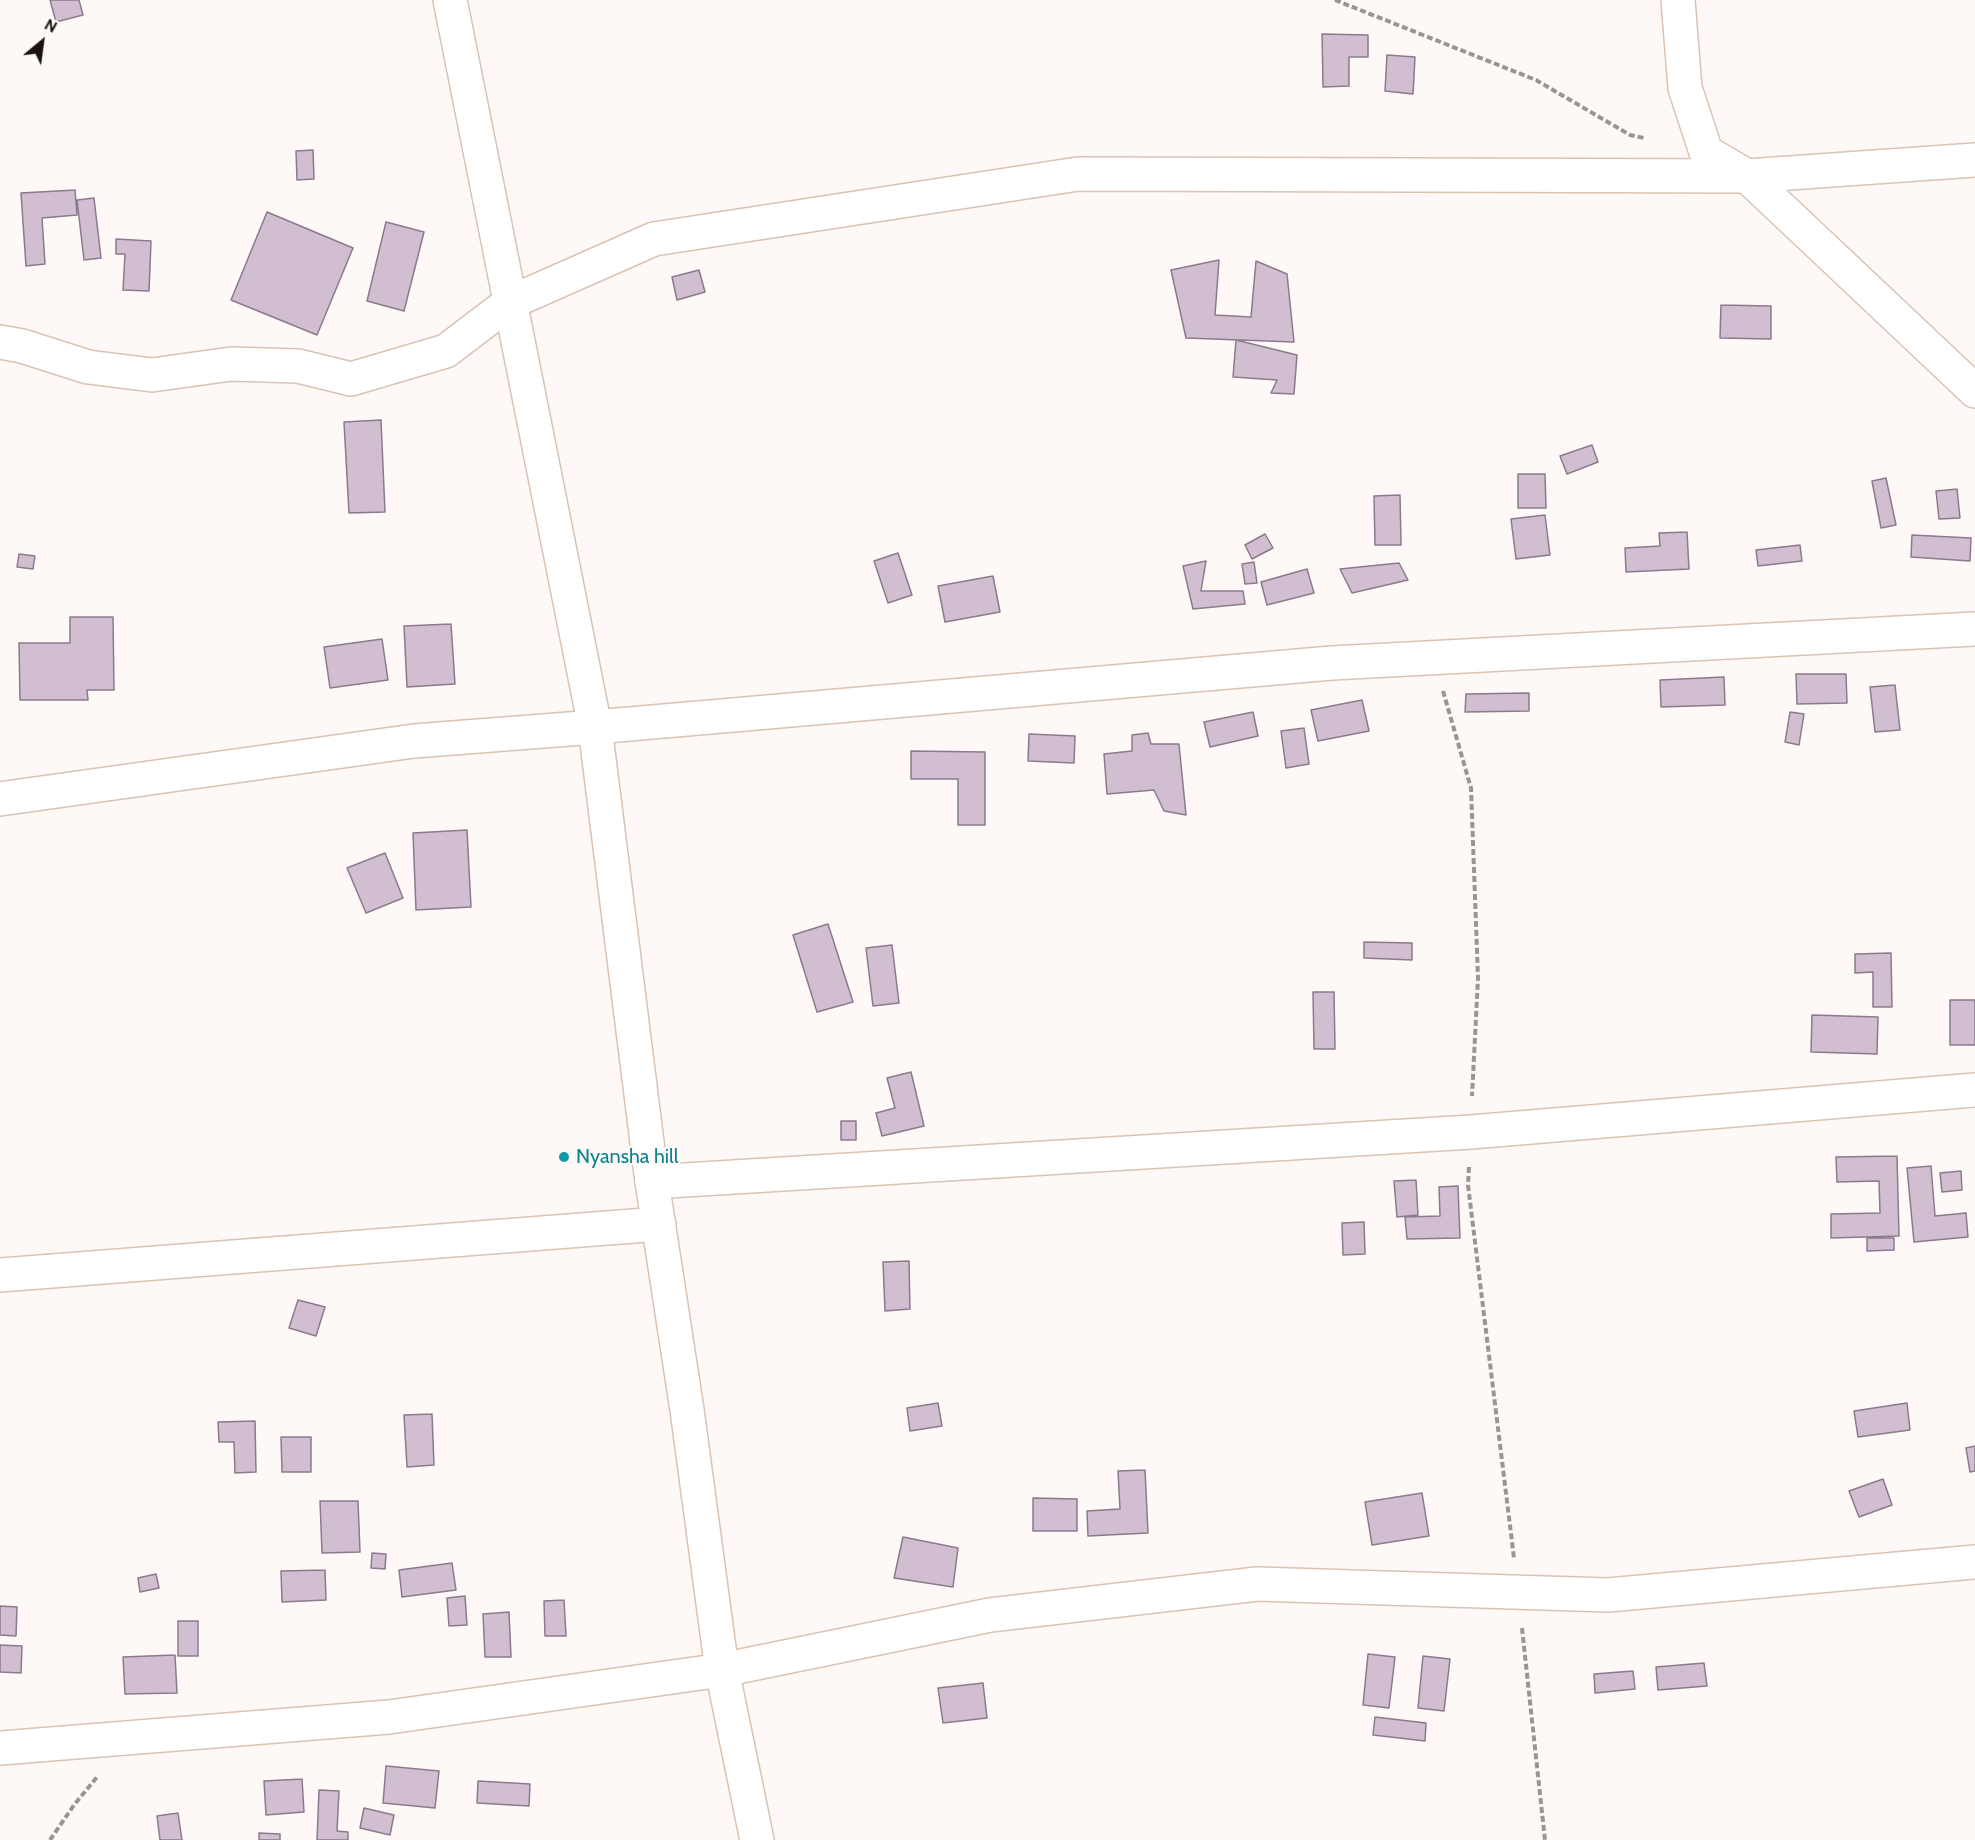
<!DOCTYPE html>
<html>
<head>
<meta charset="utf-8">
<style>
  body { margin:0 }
  #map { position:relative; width:1975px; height:1840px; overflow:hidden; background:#fef9f6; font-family:Cabin,sans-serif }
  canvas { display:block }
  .north { position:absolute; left:12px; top:12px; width:60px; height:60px; -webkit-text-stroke:4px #fef9f6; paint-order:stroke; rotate:29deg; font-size:16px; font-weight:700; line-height:24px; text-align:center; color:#1b130e }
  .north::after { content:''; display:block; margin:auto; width:21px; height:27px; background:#1b130e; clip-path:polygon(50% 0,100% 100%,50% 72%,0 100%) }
</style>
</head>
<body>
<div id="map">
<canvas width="1975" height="1840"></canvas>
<div class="north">N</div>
</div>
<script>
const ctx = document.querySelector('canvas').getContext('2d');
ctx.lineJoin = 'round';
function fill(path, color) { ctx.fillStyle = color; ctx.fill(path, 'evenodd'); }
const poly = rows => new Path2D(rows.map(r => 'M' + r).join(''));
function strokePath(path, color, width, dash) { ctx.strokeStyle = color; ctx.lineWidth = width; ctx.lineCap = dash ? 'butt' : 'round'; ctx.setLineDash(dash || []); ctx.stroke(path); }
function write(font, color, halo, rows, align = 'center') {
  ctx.font = font + ' Cabin,sans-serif'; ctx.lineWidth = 4.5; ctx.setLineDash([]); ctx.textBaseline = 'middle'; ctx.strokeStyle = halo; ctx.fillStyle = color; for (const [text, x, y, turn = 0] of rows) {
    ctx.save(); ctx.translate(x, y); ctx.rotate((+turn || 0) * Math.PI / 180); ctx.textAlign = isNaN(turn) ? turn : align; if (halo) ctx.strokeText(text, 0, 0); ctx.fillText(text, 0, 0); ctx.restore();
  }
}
const building = poly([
  [50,0,79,0,83,15,56,22,50,0],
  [1322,34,1368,35,1368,57,1349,57,1349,86,1323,87,1322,34],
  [1387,55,1415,57,1413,94,1385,91,1387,55],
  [313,150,314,179,297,180,296,151,313,150],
  [75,190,77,215,42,218,45,264,26,266,21,193,75,190],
  [94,198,101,258,84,260,77,200,94,198],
  [267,212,353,248,317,335,231,300,267,212],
  [386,222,424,232,404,311,367,301,386,222],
  [116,239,151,241,149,291,123,290,125,254,116,254,116,239],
  [1219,260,1215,315,1251,317,1256,261,1287,274,1294,342,1186,338,1171,270,1219,260],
  [699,270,705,292,677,300,672,277,699,270],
  [1721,305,1771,306,1771,339,1720,338,1721,305],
  [1236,340,1297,355,1294,394,1271,393,1277,380,1233,377,1236,340],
  [381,420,385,512,349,513,344,422,381,420],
  [1592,445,1598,462,1567,474,1560,456,1592,445],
  [1518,474,1545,474,1546,508,1518,508,1518,474],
  [1886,478,1896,525,1881,528,1872,481,1886,478],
  [1957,489,1960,518,1939,519,1936,491,1957,489],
  [1400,495,1401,545,1375,545,1374,496,1400,495],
  [1545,515,1550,555,1516,559,1511,519,1545,515],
  [1687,532,1689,569,1626,572,1625,548,1660,546,1659,533,1687,532],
  [1265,534,1273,548,1252,559,1245,545,1265,534],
  [1912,535,1971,538,1970,561,1911,557,1912,535],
  [1800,545,1802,561,1758,566,1756,550,1800,545],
  [898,553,912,595,888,603,874,561,898,553],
  [19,554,35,556,33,569,17,567,19,554],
  [1206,561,1201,591,1243,591,1245,604,1193,609,1183,566,1206,561],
  [1254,562,1257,583,1245,584,1242,564,1254,562],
  [1399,563,1408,580,1352,593,1340,569,1399,563],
  [1307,569,1314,593,1267,605,1261,582,1307,569],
  [993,576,1000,612,945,622,938,586,993,576],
  [70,617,113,617,114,690,87,690,88,700,20,700,19,643,70,643,70,617],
  [451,624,455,684,407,687,404,626,451,624],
  [382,639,388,680,330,688,324,647,382,639],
  [1796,674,1846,674,1847,703,1797,704,1796,674],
  [1724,677,1725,705,1661,707,1660,680,1724,677],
  [1895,685,1900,730,1875,732,1870,687,1895,685],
  [1529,693,1529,711,1465,712,1466,694,1529,693],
  [1362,700,1369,731,1318,741,1311,710,1362,700],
  [1253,712,1258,736,1210,747,1204,722,1253,712],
  [1790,712,1804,714,1799,745,1785,742,1790,712],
  [1304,728,1309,764,1286,768,1281,731,1304,728],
  [1148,733,1151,744,1179,744,1186,815,1164,811,1154,790,1107,794,1104,754,1132,751,1132,735,1148,733],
  [1029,734,1075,736,1074,763,1028,761,1029,734],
  [911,751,985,752,985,825,958,825,958,779,911,779,911,751],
  [467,830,471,907,416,910,413,833,467,830],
  [385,853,403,898,366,913,347,868,385,853],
  [828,924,853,1002,817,1012,793,935,828,924],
  [1364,942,1412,943,1412,960,1364,958,1364,942],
  [892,945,899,1003,873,1006,866,948,892,945],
  [1891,953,1892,1007,1873,1007,1873,972,1855,973,1855,954,1891,953],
  [1313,992,1334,992,1335,1049,1314,1049,1313,992],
  [1950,1000,1975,1000,1975,1045,1950,1045,1950,1000],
  [1812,1015,1878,1017,1877,1054,1811,1052,1812,1015],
  [911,1072,924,1126,882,1136,876,1113,895,1108,887,1078,911,1072],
  [841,1121,856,1121,856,1140,841,1140,841,1121],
  [1897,1156,1899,1236,1831,1238,1831,1214,1880,1213,1879,1181,1837,1182,1836,1157,1897,1156],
  [1931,1166,1935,1216,1966,1213,1968,1237,1914,1242,1907,1168,1931,1166],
  [1961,1171,1962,1190,1942,1192,1940,1173,1961,1171],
  [1416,1180,1418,1215,1397,1217,1394,1181,1416,1180],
  [1458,1186,1460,1238,1407,1239,1405,1217,1440,1216,1439,1187,1458,1186],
  [1364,1222,1365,1254,1343,1255,1342,1223,1364,1222],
  [1867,1238,1894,1238,1894,1250,1867,1251,1867,1238],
  [909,1261,910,1309,885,1311,883,1262,909,1261],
  [298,1300,325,1307,316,1336,289,1328,298,1300],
  [938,1403,942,1426,910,1431,907,1408,938,1403],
  [1907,1403,1910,1430,1858,1437,1854,1411,1907,1403],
  [432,1414,434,1465,407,1467,404,1415,432,1414],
  [255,1421,256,1472,235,1473,234,1442,219,1442,218,1422,255,1421],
  [281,1437,311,1437,311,1472,282,1472,281,1437],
  [1975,1446,1975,1471,1970,1472,1966,1448,1975,1446],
  [1145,1470,1148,1533,1088,1536,1087,1511,1120,1509,1118,1471,1145,1470],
  [1883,1479,1892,1505,1859,1517,1849,1491,1883,1479],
  [1422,1493,1429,1536,1372,1545,1365,1502,1422,1493],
  [1033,1498,1077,1499,1077,1531,1033,1531,1033,1498],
  [320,1501,358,1501,360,1552,322,1553,320,1501],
  [903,1537,958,1548,953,1587,894,1578,903,1537],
  [372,1553,386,1554,385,1569,371,1568,372,1553],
  [452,1563,456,1590,402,1597,399,1570,452,1563],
  [325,1570,326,1600,282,1602,281,1571,325,1570],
  [156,1574,159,1588,140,1592,138,1578,156,1574],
  [465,1596,467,1625,449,1626,447,1598,465,1596],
  [564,1600,566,1636,545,1636,544,1601,564,1600],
  [0,1606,17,1607,16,1636,0,1635,0,1606],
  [509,1612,511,1657,485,1657,483,1614,509,1612],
  [178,1621,198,1621,198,1656,178,1656,178,1621],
  [0,1645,22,1646,21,1673,0,1672,0,1645],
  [1368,1654,1395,1657,1389,1708,1363,1705,1368,1654],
  [175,1655,177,1693,125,1694,123,1657,175,1655],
  [1423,1656,1450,1659,1444,1711,1418,1708,1423,1656],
  [1704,1663,1707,1686,1658,1690,1656,1667,1704,1663],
  [1633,1671,1635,1689,1595,1693,1594,1674,1633,1671],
  [983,1683,987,1718,943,1723,938,1688,983,1683],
  [1375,1717,1426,1723,1425,1741,1373,1735,1375,1717],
  [386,1766,439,1771,435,1808,383,1803,386,1766],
  [302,1779,304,1812,266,1815,264,1781,302,1779],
  [478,1781,530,1784,529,1806,477,1803,478,1781],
  [319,1790,339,1791,337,1831,348,1832,348,1840,317,1840,319,1790],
  [364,1808,394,1815,390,1835,360,1828,364,1808],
  [178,1813,182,1840,160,1840,157,1816,178,1813],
  [259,1833,280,1834,280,1840,259,1840,259,1833]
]);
fill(building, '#d1bed1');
strokePath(building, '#8b7a8c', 1.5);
const minor = poly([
  [1678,0,1685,88,1706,152,1747,176,1975,391],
  [0,342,22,346,88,367,152,375,231,364,298,366,351,379,446,351,509,303,654,239,1078,174,1747,176,1975,160],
  [0,799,414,741,595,727,1332,663,1975,629],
  [652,1182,1471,1132,1975,1090],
  [0,1275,659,1224],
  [0,1748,389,1717,722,1670,990,1615,1257,1584,1608,1595,1975,1562]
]);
const highway = poly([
  [450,0,595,727,652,1182,687,1410,722,1670,757,1840]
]);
strokePath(minor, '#d9c3b3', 36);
strokePath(highway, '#d9c3b3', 36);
strokePath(poly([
  [1335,0,1536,80,1630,135,1644,138],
  [1443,691,1471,788,1478,978,1472,1096],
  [1469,1167,1468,1185,1514,1558],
  [1522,1628,1545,1840],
  [50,1840,74,1805,97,1777]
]), '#9b9490', 4, [6, 3]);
strokePath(minor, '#fff', 33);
strokePath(highway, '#fff', 33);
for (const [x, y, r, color] of [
  [564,1157,6,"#0f9aa8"]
]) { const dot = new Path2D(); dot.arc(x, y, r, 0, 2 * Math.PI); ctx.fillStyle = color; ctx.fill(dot); strokePath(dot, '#fef9f6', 2); }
write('20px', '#0d838f', '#fef9f6', [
  ["Nyansha hill",576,1157]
], 'left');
</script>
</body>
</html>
